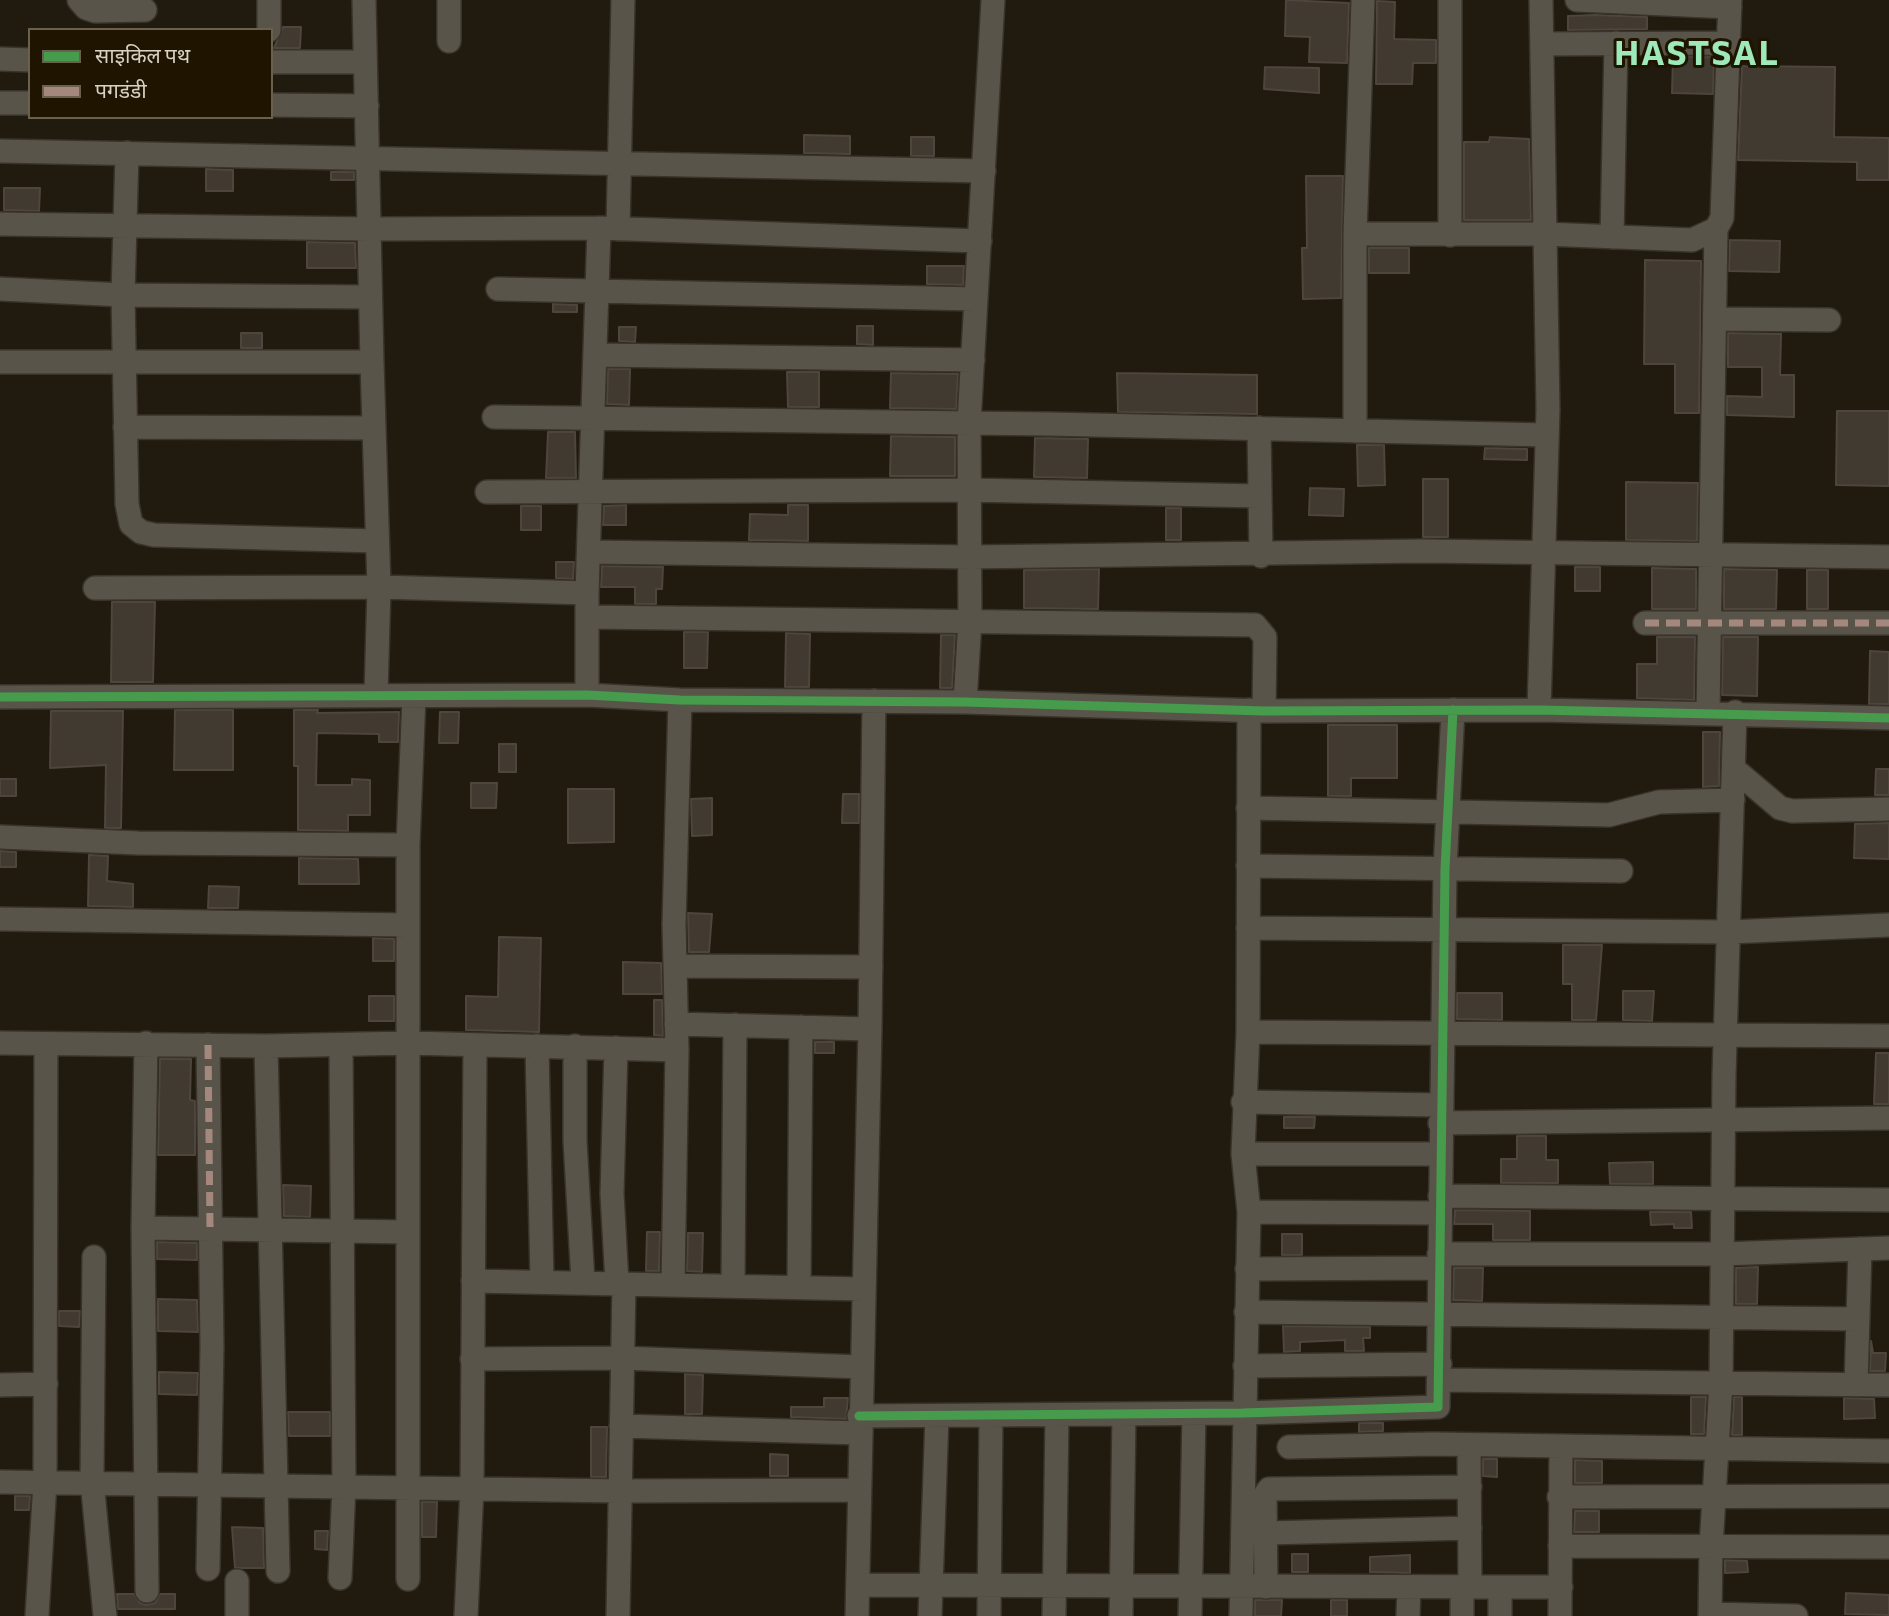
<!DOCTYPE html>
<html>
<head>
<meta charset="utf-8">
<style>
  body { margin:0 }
  #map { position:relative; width:1889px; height:1616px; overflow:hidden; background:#211a0e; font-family:Commissioner,"Noto Sans Devanagari",sans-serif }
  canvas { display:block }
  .legend { position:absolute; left:28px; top:28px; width:245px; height:91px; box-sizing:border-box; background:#1f1400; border:2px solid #69604e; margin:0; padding:9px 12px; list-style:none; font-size:21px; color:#d9d2c4 }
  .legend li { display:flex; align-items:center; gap:14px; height:35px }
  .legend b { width:35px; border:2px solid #69604e }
</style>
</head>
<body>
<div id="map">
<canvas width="1889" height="1616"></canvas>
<ul class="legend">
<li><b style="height:9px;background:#469c4c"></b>साइकिल पथ</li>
<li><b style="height:9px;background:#a5887d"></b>पगडंडी</li>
</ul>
</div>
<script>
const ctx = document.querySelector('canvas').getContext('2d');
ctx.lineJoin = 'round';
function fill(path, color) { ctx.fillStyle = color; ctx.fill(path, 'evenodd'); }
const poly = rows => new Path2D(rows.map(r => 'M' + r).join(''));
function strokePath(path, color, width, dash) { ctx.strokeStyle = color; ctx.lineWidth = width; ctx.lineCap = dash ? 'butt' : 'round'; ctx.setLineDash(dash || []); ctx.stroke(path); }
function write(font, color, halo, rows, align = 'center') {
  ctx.font = font + ' Commissioner,sans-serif'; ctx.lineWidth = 6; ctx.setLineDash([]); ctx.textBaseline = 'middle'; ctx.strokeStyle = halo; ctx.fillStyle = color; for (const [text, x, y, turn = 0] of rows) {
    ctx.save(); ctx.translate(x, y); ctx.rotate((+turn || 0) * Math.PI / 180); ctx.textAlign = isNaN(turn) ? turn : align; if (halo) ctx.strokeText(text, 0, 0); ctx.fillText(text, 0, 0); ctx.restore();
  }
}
const building = poly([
  [1286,0,1349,3,1347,63,1309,62,1310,37,1285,36,1286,0],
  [1377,1,1395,2,1394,39,1436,40,1436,63,1413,63,1412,84,1376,84,1377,1],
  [1595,15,1647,17,1647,29,1568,30,1568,16,1595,15],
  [283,27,301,27,300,48,274,48,283,27],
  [1673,57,1714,57,1713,94,1672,93,1673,57],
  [1742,66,1835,67,1834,137,1889,138,1889,180,1857,180,1857,162,1738,160,1742,66],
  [1265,67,1319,68,1319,93,1264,89,1265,67],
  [804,135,850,136,850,154,804,153,804,135],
  [911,137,934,137,934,156,911,156,911,137],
  [1490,137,1529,139,1531,220,1464,220,1464,142,1489,142,1490,137],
  [206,169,233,170,233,191,206,191,206,169],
  [331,172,354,172,354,180,331,180,331,172],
  [1306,176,1343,176,1341,298,1303,299,1302,248,1307,248,1306,176],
  [4,188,40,188,39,211,4,210,4,188],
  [1730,240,1780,241,1779,272,1729,271,1730,240],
  [307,242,355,243,356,268,307,268,307,242],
  [1369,248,1409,248,1409,273,1369,273,1369,248],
  [1645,260,1701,261,1699,413,1675,413,1675,364,1644,364,1645,260],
  [927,266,964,266,963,285,927,284,927,266],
  [553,304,577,305,577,312,553,312,553,304],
  [857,326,873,326,873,345,857,344,857,326],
  [619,327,636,327,635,342,619,341,619,327],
  [241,333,262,333,262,348,241,348,241,333],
  [1728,333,1781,334,1780,375,1794,375,1794,417,1727,415,1727,396,1762,397,1762,367,1728,367,1728,333],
  [608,369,630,369,629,405,607,404,608,369],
  [787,372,819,372,819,407,788,407,787,372],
  [891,373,958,374,956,409,890,408,891,373],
  [1117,373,1257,375,1257,414,1118,412,1117,373],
  [1837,411,1889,411,1889,486,1836,485,1837,411],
  [548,432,575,432,576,478,546,478,548,432],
  [891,436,955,437,955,476,890,476,891,436],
  [1035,438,1088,439,1087,478,1034,477,1035,438],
  [1357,445,1384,445,1385,485,1358,486,1357,445],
  [1485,448,1527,449,1527,460,1484,459,1485,448],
  [1423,479,1448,479,1448,537,1423,537,1423,479],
  [1626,482,1698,483,1697,541,1626,540,1626,482],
  [1310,488,1344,489,1343,516,1309,515,1310,488],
  [626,505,626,525,603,525,604,506,626,505],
  [788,505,808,505,808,541,749,540,750,514,788,515,788,505],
  [521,506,541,506,541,530,521,530,521,506],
  [1166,508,1181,508,1181,540,1166,540,1166,508],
  [556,562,574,562,573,579,556,578,556,562],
  [602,566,663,567,662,589,656,589,656,604,635,604,635,587,601,587,602,566],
  [1575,567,1600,567,1600,591,1575,591,1575,567],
  [1652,568,1696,569,1696,609,1652,609,1652,568],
  [1099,569,1098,609,1024,608,1024,570,1099,569],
  [1724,569,1777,570,1776,609,1724,609,1724,569],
  [1807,570,1828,570,1828,609,1807,609,1807,570],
  [112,602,155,602,153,682,111,682,112,602],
  [684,632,708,632,707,668,684,668,684,632],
  [786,633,810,634,809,687,785,687,786,633],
  [941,635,955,635,952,688,940,688,941,635],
  [1657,637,1695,637,1694,700,1637,698,1637,664,1657,664,1657,637],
  [1723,637,1758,637,1757,696,1722,695,1723,637],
  [1870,651,1889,652,1889,704,1869,704,1870,651],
  [175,710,233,710,233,770,174,770,175,710],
  [294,710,318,710,317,713,399,712,398,742,379,742,379,734,317,733,316,785,352,785,352,779,370,780,370,815,348,815,348,831,298,830,298,766,294,766,294,710],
  [51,711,123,711,121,828,105,828,106,765,50,768,51,711],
  [440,712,459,712,458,743,439,743,440,712],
  [1328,725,1397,725,1397,778,1351,778,1351,796,1328,796,1328,725],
  [1703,732,1720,732,1719,786,1703,787,1703,732],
  [499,744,516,744,516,772,499,772,499,744],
  [1876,769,1889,769,1889,795,1875,795,1876,769],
  [0,779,16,779,16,796,0,796,0,779],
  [471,783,497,783,496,808,471,808,471,783],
  [568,789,614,789,614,842,568,843,568,789],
  [843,794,859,794,859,823,842,823,843,794],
  [712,798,712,835,692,836,691,799,712,798],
  [1889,823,1889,859,1854,858,1855,824,1889,823],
  [0,851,16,852,16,867,0,867,0,851],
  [89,855,108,856,107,881,133,884,133,907,88,906,89,855],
  [299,858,358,859,359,884,299,884,299,858],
  [209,886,239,887,238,908,208,908,209,886],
  [688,913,712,914,709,952,689,952,688,913],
  [499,937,541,938,539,1032,466,1030,466,996,498,997,499,937],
  [373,938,394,939,394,961,373,961,373,938],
  [1563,945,1602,945,1596,1020,1572,1020,1572,984,1563,984,1563,945],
  [623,962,661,963,662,994,623,994,623,962],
  [1623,991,1654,991,1652,1021,1623,1020,1623,991],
  [1457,993,1502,993,1502,1020,1457,1019,1457,993],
  [369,996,394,996,394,1021,369,1021,369,996],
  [654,1000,662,1000,663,1036,654,1035,654,1000],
  [815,1042,834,1042,834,1053,815,1053,815,1042],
  [1876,1053,1889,1053,1889,1104,1874,1104,1876,1053],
  [160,1059,191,1059,190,1100,195,1101,195,1155,158,1155,160,1059],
  [1284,1117,1315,1117,1314,1128,1284,1128,1284,1117],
  [1517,1136,1546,1136,1546,1160,1558,1160,1558,1183,1501,1183,1501,1159,1517,1159,1517,1136],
  [1653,1162,1653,1184,1610,1184,1609,1163,1653,1162],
  [283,1185,311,1186,310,1217,284,1216,283,1185],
  [1455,1210,1530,1211,1530,1240,1493,1240,1493,1224,1454,1224,1455,1210],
  [1650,1212,1691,1212,1692,1228,1674,1228,1674,1224,1651,1225,1650,1212],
  [647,1232,660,1232,659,1271,646,1271,647,1232],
  [688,1233,703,1233,702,1272,687,1271,688,1233],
  [1282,1234,1302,1234,1302,1255,1282,1255,1282,1234],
  [157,1242,197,1243,197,1260,157,1259,157,1242],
  [1758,1267,1757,1304,1736,1304,1736,1268,1758,1267],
  [1454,1268,1483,1268,1482,1301,1453,1300,1454,1268],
  [158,1299,197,1300,198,1332,158,1331,158,1299],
  [59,1311,80,1311,79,1327,59,1326,59,1311],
  [1283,1326,1370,1327,1370,1338,1363,1338,1364,1351,1345,1351,1345,1340,1300,1342,1300,1351,1284,1352,1283,1326],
  [1871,1341,1873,1353,1886,1353,1885,1371,1870,1371,1871,1341],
  [159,1372,198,1373,197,1395,159,1394,159,1372],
  [685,1374,703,1375,702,1414,685,1414,685,1374],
  [1691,1397,1706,1397,1704,1434,1691,1434,1691,1397],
  [1734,1397,1742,1397,1742,1435,1732,1435,1734,1397],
  [824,1398,848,1398,846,1419,791,1417,791,1407,824,1407,824,1398],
  [1844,1398,1874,1399,1875,1418,1844,1419,1844,1398],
  [288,1412,330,1412,330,1436,289,1436,288,1412],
  [1359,1423,1383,1423,1383,1431,1359,1432,1359,1423],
  [591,1427,607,1427,606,1477,591,1477,591,1427],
  [770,1454,788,1455,788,1476,770,1476,770,1454],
  [1483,1459,1497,1459,1497,1477,1483,1476,1483,1459],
  [1575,1460,1602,1461,1602,1483,1575,1483,1575,1460],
  [15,1496,30,1496,29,1510,15,1510,15,1496],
  [422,1502,437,1502,436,1537,422,1537,422,1502],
  [1575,1511,1599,1511,1599,1532,1574,1532,1575,1511],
  [232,1527,263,1528,264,1568,235,1568,232,1527],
  [315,1531,328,1531,327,1550,315,1549,315,1531],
  [1292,1554,1308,1554,1308,1572,1292,1572,1292,1554],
  [1410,1555,1410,1573,1370,1572,1370,1557,1410,1555],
  [1725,1560,1747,1561,1748,1572,1725,1573,1725,1560],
  [1846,1593,1889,1595,1889,1615,1845,1614,1846,1593],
  [117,1594,134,1594,140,1603,146,1605,155,1603,160,1594,175,1594,175,1609,118,1609,117,1594],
  [1255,1600,1282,1600,1281,1616,1255,1616,1255,1600],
  [1331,1600,1347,1600,1347,1616,1331,1616,1331,1600]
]);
fill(building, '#413a31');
strokePath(building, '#4e463d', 2);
const minor = poly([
  [79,0,86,8,95,11,145,10],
  [364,0,372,362],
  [449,0,449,41],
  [1450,0,1450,235],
  [1577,0,1730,7],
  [269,30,269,0],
  [1542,44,1730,43],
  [0,59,30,60],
  [271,62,365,62],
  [0,103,30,103],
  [271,105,367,106],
  [0,151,984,171],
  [127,153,123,295,127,504,131,524,141,532,154,535,377,541],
  [0,224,369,229,599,228],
  [618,229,623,0],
  [1355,234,1363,0],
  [1612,237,1616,43],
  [0,289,123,295,369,297],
  [498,289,976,299],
  [1715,319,1829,320],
  [595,355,973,360],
  [0,362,372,362,379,587,95,588],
  [494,417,1049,424,1547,435],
  [125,427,373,428],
  [1259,428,1261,556],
  [1355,431,1355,234,1545,234,1692,240,1716,229,1722,218,1730,0],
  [487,492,969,490,1260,496],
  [589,552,969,557,1424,551,1889,557],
  [587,617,1255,625,1265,637,1264,711],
  [1645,623,1889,623],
  [376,694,379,587,587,593],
  [587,695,587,593,599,228,980,241],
  [0,697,587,695,680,700,965,702,1264,711,1539,710,1889,718],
  [965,702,970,620,969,422,993,0],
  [1539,710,1548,409,1541,0],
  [1708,712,1716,229],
  [1734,769,1780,808,1792,811,1889,809],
  [1248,808,1609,815,1659,802,1733,800],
  [0,837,138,843,408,845],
  [1248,866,1621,871],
  [0,919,408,925],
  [1248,928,1729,932,1889,925],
  [675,966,871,967],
  [676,1024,870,1029,857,1616],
  [870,1029,874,701],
  [1248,1032,1889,1036],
  [0,1043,266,1046,409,1043,677,1050],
  [146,1043,143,1228,147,1591],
  [208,1045,212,1346,208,1569],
  [266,1046,278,1571],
  [537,1046,542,1281],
  [575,1046,575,1141,583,1282],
  [616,1048,612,1194,617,1283],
  [1243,1102,1440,1105],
  [1440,1123,1889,1118],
  [1243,1154,1440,1154],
  [1440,1196,1889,1200],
  [1249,1212,1440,1213],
  [143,1228,408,1232],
  [1439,1254,1722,1254,1889,1248],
  [94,1257,92,1481,105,1616],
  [1247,1269,1439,1268],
  [473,1281,864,1289],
  [673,1284,677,1050,674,924,680,700],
  [733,1285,735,1025],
  [799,1286,801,1027],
  [1246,1312,1858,1319],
  [472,1359,621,1358,862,1367],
  [1245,1366,1440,1364],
  [1440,1380,1889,1385],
  [0,1385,46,1384],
  [1856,1385,1860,1249],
  [859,1416,1243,1413,1438,1407,1445,869,1453,710],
  [621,1426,859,1433],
  [1469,1445,1470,1587],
  [1289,1447,1432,1444,1889,1451],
  [0,1482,620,1491,858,1490],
  [1559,1497,1889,1496],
  [1266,1533,1470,1528],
  [1560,1546,1889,1547],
  [340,1578,344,1485,341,1045],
  [408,1579,408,845,414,696],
  [858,1585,1561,1587],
  [1266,1587,1265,1495,1269,1489,1470,1487],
  [1500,1587,1500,1616],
  [1710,1614,1796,1616],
  [37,1616,45,1482,46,1044],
  [237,1616,237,1581],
  [466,1616,472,1488,475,1045],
  [618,1616,624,1283],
  [930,1616,937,1416],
  [989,1616,991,1416],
  [1054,1616,1057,1415],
  [1121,1616,1124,1415],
  [1190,1616,1194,1414],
  [1241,1616,1249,1212,1243,1154,1248,1032,1249,710],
  [1408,1616,1409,1587],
  [1462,1616,1462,1587],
  [1560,1616,1561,1446],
  [1710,1616,1711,1547,1721,1383,1724,1076,1735,712]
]);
strokePath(minor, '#38332b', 26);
strokePath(minor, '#59544a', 23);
strokePath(poly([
  [1645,623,1889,623],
  [208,1045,210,1227]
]), '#a5887d', 7, [14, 7]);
strokePath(poly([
  [0,697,587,695,680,700,965,702,1264,711,1539,710,1889,718],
  [859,1416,1243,1413,1438,1407,1445,869,1453,710]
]), '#469c4c', 9);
ctx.letterSpacing = '2px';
write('bold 33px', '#9de9ba', '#1f1400', [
  ["HASTSAL",1697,54]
]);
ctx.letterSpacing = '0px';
</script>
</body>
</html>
